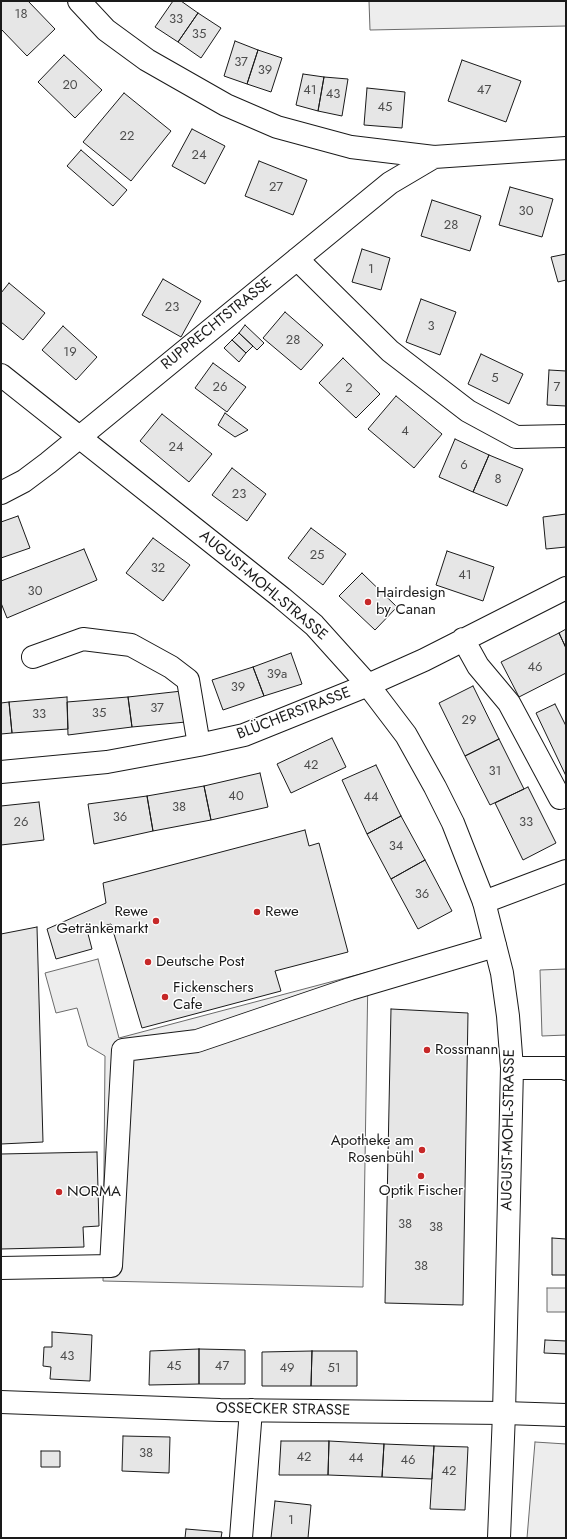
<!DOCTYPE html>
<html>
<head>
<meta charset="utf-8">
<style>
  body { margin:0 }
  #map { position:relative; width:567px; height:1539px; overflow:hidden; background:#fff; font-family:Jost,sans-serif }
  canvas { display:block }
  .frame { position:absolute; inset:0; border:2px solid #1a1a1a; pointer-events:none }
</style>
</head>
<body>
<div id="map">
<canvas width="567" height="1539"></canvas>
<div class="frame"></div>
</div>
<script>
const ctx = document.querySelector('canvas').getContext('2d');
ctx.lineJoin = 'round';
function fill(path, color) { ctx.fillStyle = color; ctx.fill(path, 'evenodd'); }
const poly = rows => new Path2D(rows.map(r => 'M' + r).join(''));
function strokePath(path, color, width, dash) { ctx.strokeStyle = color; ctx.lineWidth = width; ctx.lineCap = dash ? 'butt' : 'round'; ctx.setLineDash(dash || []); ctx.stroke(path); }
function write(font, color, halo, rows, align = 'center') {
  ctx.font = font + ' Jost,sans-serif'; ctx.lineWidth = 3; ctx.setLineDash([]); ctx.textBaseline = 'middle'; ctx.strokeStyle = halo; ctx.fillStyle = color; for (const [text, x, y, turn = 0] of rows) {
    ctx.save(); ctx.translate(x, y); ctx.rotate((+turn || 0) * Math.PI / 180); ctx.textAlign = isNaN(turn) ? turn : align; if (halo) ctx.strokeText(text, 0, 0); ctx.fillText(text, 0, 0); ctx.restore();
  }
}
const built = poly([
  [369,1,566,1,566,26,370,30,369,1],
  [98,959,119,1038,368,972,363,1287,103,1281,105,1056,88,1046,77,1008,56,1013,45,973,98,959],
  [566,969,566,1035,542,1036,540,970,566,969],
  [547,1288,566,1288,566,1312,547,1312,547,1288],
  [535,1442,566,1444,566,1538,527,1538,535,1442]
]);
fill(built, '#ededed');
strokePath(built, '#6a6a6a', 1);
const building = poly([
  [1,1,28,1,55,29,27,56,1,29,1,1],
  [173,1,181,1,198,13,178,42,155,27,173,1],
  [198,13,221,28,201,58,178,42,198,13],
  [235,41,258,50,247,84,224,76,235,41],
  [258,50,282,58,271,92,247,84,258,50],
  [64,55,102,90,75,118,38,82,64,55],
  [462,60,521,81,506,122,448,101,462,60],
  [303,74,324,77,318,111,296,105,303,74],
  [324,77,348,79,342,116,318,111,324,77],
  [367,88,405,92,402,128,364,125,367,88],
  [124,93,171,131,131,181,83,142,124,93],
  [192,129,225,146,205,184,172,166,192,129],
  [81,150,127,190,113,206,67,166,81,150],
  [259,161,307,180,293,215,245,196,259,161],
  [510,187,553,199,542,237,499,225,510,187],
  [432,200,481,216,470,251,421,236,432,200],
  [362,249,390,258,381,290,352,282,362,249],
  [566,254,566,280,558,282,551,257,566,254],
  [163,279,201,301,181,337,142,315,163,279],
  [9,283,45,313,23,340,1,322,1,293,9,283],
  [421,299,456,312,440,355,406,342,421,299],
  [285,312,323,345,301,370,263,338,285,312],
  [245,325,264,343,257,350,239,333,245,325],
  [63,326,97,357,76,380,42,350,63,326],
  [239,333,253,346,246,353,232,340,239,333],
  [232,340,246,353,239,362,224,348,232,340],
  [481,354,523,374,509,404,468,384,481,354],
  [343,358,380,394,356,418,319,383,343,358],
  [213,363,246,387,227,412,195,388,213,363],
  [549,370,566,371,566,406,547,405,549,370],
  [396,396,442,434,414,468,368,429,396,396],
  [225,413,248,430,235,437,218,425,225,413],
  [162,414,212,454,189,482,140,441,162,414],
  [455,439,489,455,473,492,439,477,455,439],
  [489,455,523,469,507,506,473,492,489,455],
  [232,468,266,494,247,521,212,495,232,468],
  [566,514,566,547,546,549,543,517,566,514],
  [18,516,30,548,1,558,1,522,18,516],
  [311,528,346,554,323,585,288,558,311,528],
  [153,538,190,565,163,601,126,573,153,538],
  [84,549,97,580,7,618,1,603,1,581,84,549],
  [447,551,494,567,483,601,436,585,447,551],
  [362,573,397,607,375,630,339,596,362,573],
  [566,629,566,648,559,633,566,629],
  [559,633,566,648,566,673,519,697,501,662,559,633],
  [291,653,302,684,264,696,253,667,291,653],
  [253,667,264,696,223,710,212,680,253,667],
  [473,686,499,739,465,756,439,703,473,686],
  [182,691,186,722,132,727,128,697,182,691],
  [67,697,68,729,12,733,9,702,67,697],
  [128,697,132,727,68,735,67,702,128,697],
  [9,702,12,733,1,734,1,703,9,702],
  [555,704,566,726,566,776,536,713,555,704],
  [332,738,346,767,291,793,277,764,332,738],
  [499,739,524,789,490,805,465,756,499,739],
  [376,765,401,816,367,834,342,780,376,765],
  [260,773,268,807,211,820,204,786,260,773],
  [204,786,211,820,153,831,147,796,204,786],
  [528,787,556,843,523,860,495,803,528,787],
  [147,796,153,831,94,844,88,804,147,796],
  [39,802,44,840,1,845,1,806,39,802],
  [401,816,425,860,391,879,367,834,401,816],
  [305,830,309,846,319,843,348,952,275,971,281,991,142,1028,111,924,87,930,92,949,56,959,47,929,106,903,103,883,305,830],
  [425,860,452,911,418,929,391,879,425,860],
  [37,927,43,1142,1,1144,1,934,37,927],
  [391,1009,468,1013,463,1305,385,1303,391,1009],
  [97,1152,99,1226,83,1227,84,1247,1,1249,1,1154,97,1152],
  [552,1238,566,1239,566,1275,552,1275,552,1238],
  [52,1332,92,1335,90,1381,50,1379,51,1367,43,1366,44,1347,52,1347,52,1332],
  [545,1340,566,1341,566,1354,544,1353,545,1340],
  [199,1349,199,1384,149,1385,150,1351,199,1349],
  [199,1349,245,1350,245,1384,199,1384,199,1349],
  [312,1351,357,1351,357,1386,311,1386,312,1351],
  [312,1351,311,1386,262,1386,262,1352,312,1351],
  [123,1436,170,1437,169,1473,122,1471,123,1436],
  [281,1441,329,1441,328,1475,279,1475,281,1441],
  [329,1441,384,1444,382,1477,328,1475,329,1441],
  [384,1444,434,1446,432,1479,382,1477,384,1444],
  [434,1446,468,1447,465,1510,430,1509,434,1446],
  [41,1451,60,1451,60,1467,41,1467,41,1451],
  [275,1501,311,1505,308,1538,271,1538,275,1501],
  [186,1529,222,1532,221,1538,185,1538,186,1529]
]);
fill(building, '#e6e6e6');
strokePath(building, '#1a1a1a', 1);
const minor = poly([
  [79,1,106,30,147,60,226,105,277,127,351,147,434,157,566,148],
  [297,259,390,351,468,411,516,437,566,436],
  [1,493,24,481,48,463,390,183,434,157],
  [463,639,478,666,509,703,560,798],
  [33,657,83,639,131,645,171,667,188,680,199,745],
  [1,772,107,762,199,745,244,735,368,685,424,660,566,588],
  [484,902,566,871],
  [512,1068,564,1068,566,1069],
  [1,1268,111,1266,123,1050,197,1041,350,989,495,946],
  [1,1402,220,1410,504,1413,566,1415],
  [241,1538,251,1410]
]);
const major = poly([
  [1,375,282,598,314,625,368,685,406,735,435,787,453,823,484,902,502,973,508,1016,512,1068,504,1413,499,1538]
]);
strokePath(minor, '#1a1a1a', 24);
strokePath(major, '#1a1a1a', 24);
strokePath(minor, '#fff', 22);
strokePath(major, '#fff', 22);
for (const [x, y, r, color] of [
  [368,602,4,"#c62828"],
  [257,912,4,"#c62828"],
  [156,921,4,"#c62828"],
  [148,962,4,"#c62828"],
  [165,997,4,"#c62828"],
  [427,1050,4,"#c62828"],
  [422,1150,4,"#c62828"],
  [421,1176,4,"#c62828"],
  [59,1192,4,"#c62828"]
]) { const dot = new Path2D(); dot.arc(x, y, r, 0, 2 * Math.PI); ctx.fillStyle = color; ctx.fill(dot); strokePath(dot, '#fff', 1.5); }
write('13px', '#4d4d4d', null, [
  ["18",21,15],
  ["33",176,20],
  ["35",199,35],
  ["37",241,63],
  ["39",265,71],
  ["20",70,86],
  ["41",310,91],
  ["47",484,91],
  ["43",333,95],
  ["45",385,108],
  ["22",127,137],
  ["24",199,156],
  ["27",276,188],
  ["30",526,212],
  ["28",451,226],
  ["1",371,270],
  ["23",172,308],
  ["3",431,327],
  ["28",293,341],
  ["19",70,353],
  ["5",495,379],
  ["26",220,388],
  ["7",557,388],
  ["2",349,389],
  ["4",405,432],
  ["24",176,448],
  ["6",464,466],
  ["8",498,480],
  ["23",239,495],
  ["25",317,556],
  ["32",158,569],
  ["41",465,576],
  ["30",35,592],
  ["46",535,668],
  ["39a",277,675],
  ["39",238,688],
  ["37",157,709],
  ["35",99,714],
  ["33",39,715],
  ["29",469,721],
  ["42",311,766],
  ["31",495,772],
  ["40",236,797],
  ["44",371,798],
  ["38",179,808],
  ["36",120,818],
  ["26",21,823],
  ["33",526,823],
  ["34",396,847],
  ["36",422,895],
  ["38",405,1225],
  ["38",436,1228],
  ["38",421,1267],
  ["43",67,1357],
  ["45",174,1367],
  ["47",222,1367],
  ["49",287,1369],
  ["51",334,1369],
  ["38",146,1454],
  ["42",304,1458],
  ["44",356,1459],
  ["46",408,1461],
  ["42",449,1472],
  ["1",291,1521]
]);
write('15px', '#1a1a1a', '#fff', [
  ["RUPPRECHTSTRASSE",217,324,-39],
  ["AUGUST-MOHL-STRASSE",263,586,40],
  ["BLÜCHERSTRASSE",294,714,-21],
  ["AUGUST-MOHL-STRASSE",509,1130,-89],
  ["OSSECKER STRASSE",283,1410,1]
]);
write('15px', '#1a1a1a', '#fff', [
  ["Hairdesign",376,593],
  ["by Canan",376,610],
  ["Rewe",148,912,"right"],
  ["Getränkemarkt",148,929,"right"],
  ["Rewe",265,912],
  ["Deutsche Post",156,962],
  ["Fickenschers",173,988],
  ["Cafe",173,1005],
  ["Rossmann",435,1050],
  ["Apotheke am",414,1141,"right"],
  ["Rosenbühl",414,1158,"right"],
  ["Optik Fischer",421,1191,"center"],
  ["NORMA",67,1192]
], 'left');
</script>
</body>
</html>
